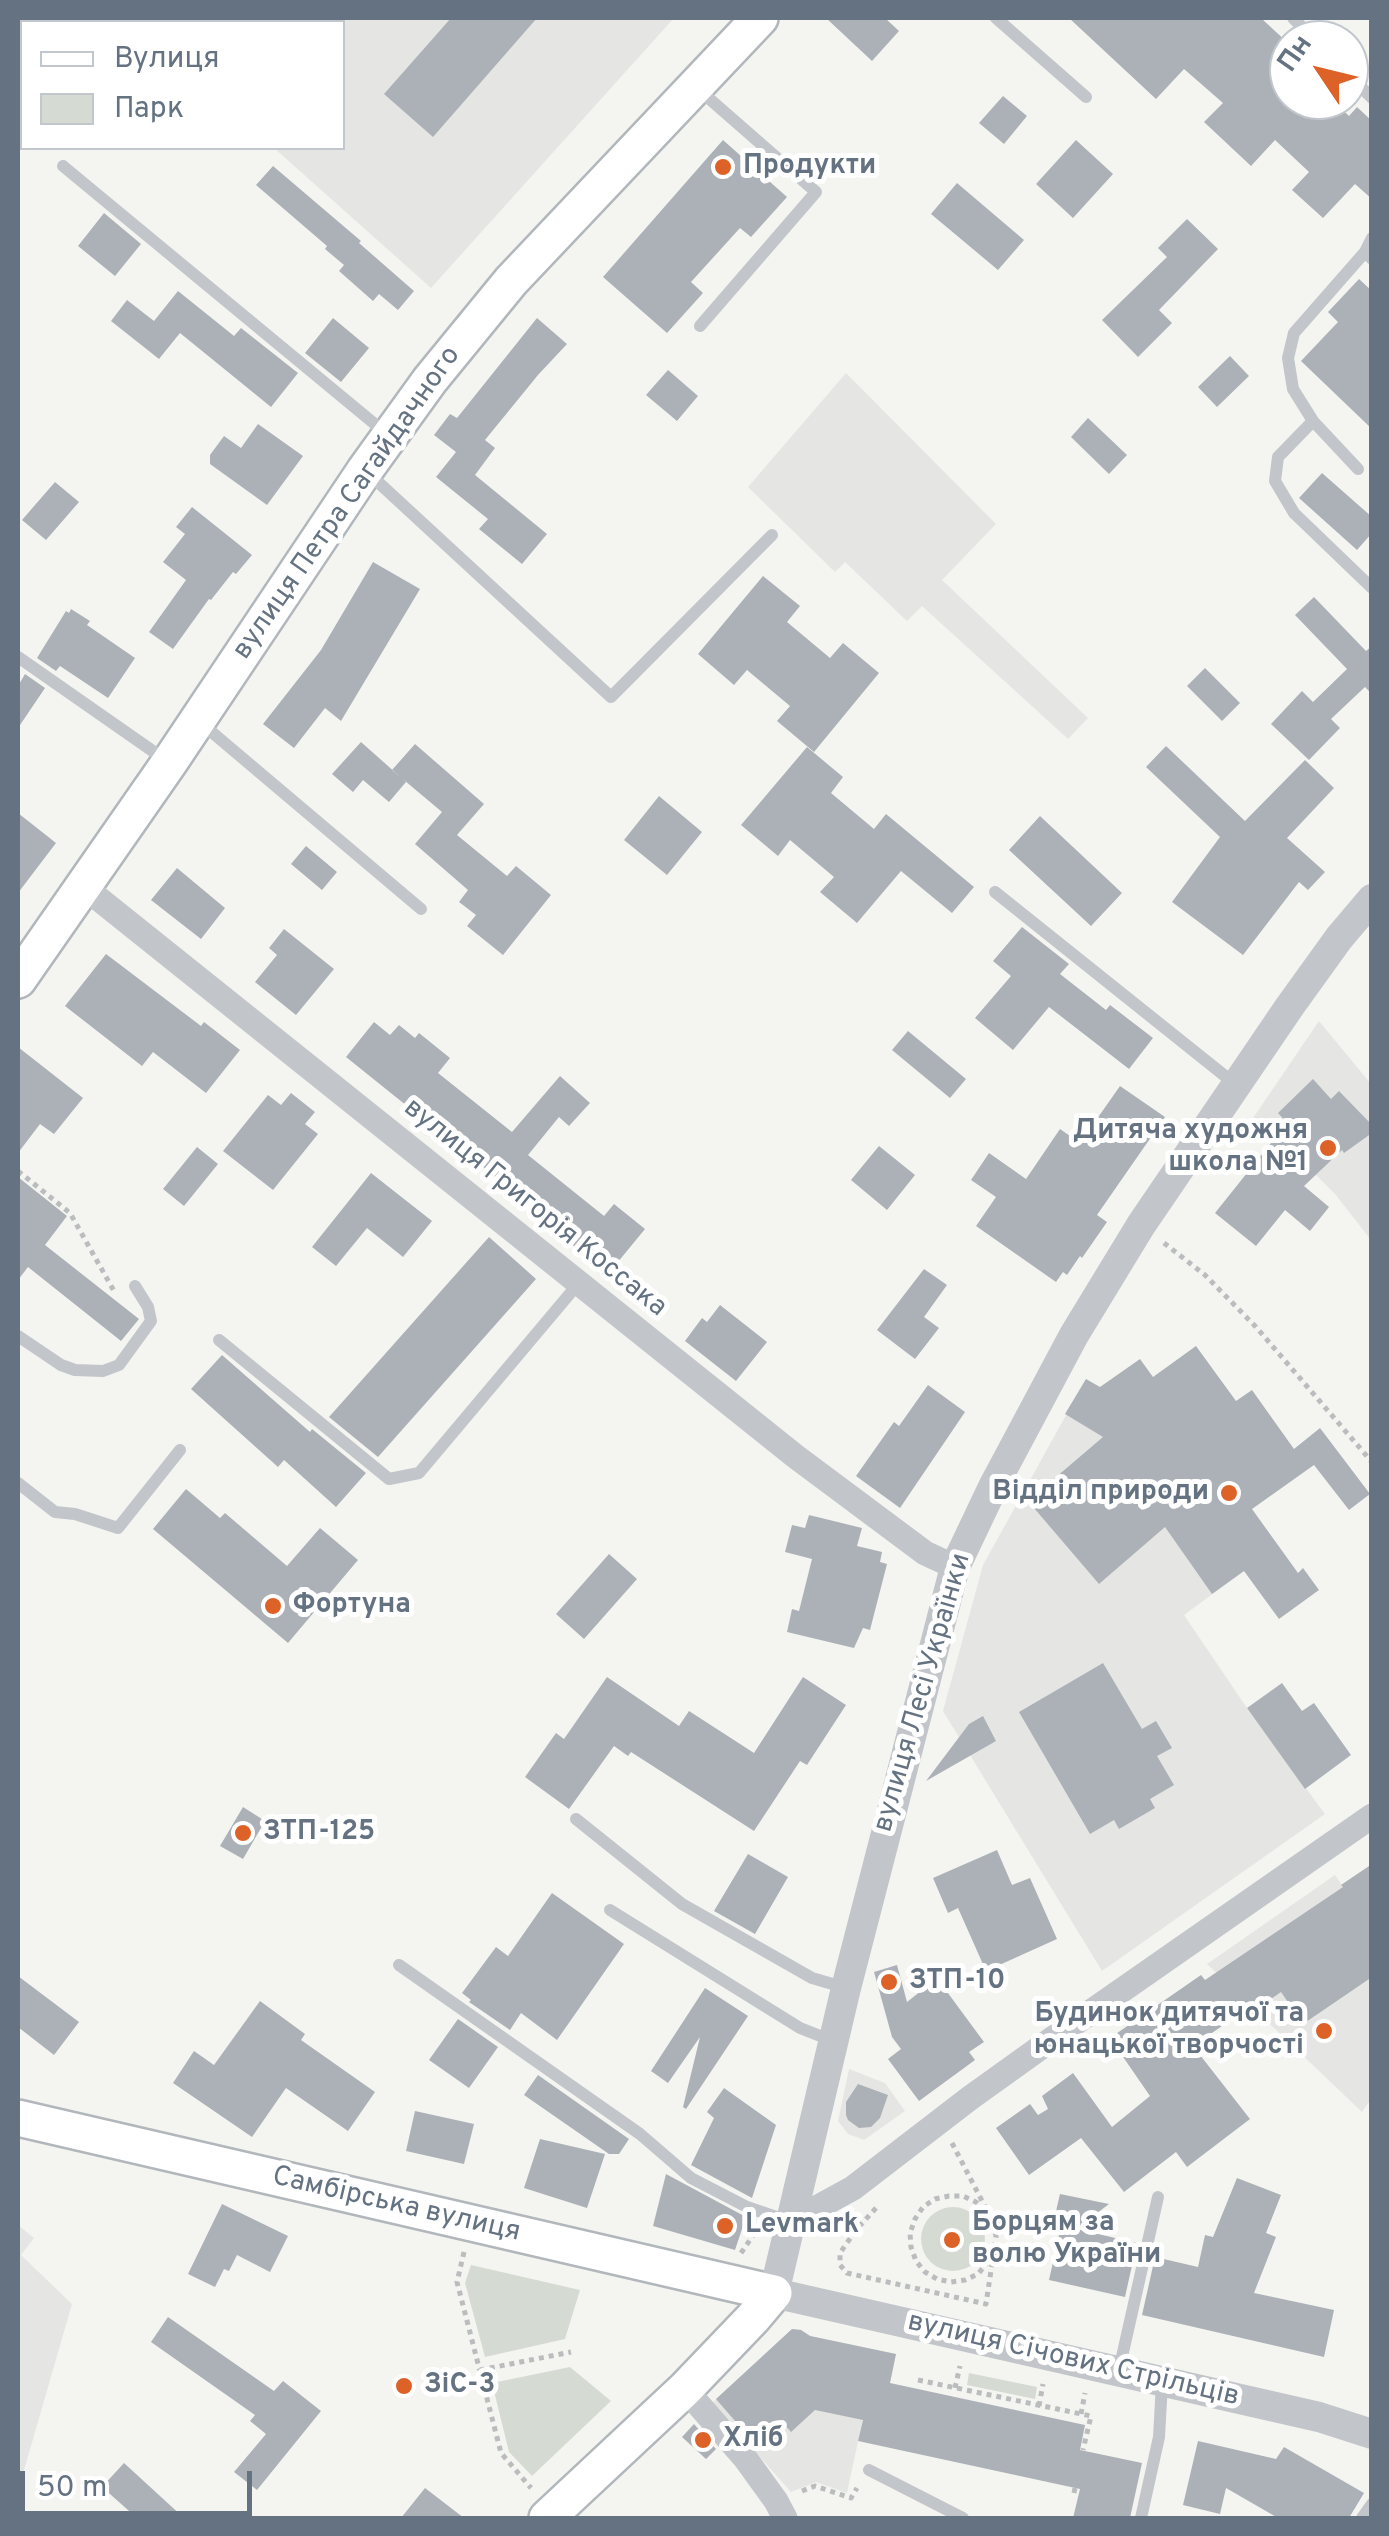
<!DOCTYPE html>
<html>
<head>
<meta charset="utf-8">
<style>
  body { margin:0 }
  #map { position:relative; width:1389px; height:2536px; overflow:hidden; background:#f4f5f1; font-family:Overpass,sans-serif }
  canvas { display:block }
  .frame { position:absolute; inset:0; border:20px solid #647281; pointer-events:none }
  .legend { position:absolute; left:20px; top:20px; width:325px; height:130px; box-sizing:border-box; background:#fff; border:2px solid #c1c7cd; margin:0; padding:12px 18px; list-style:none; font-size:30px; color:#647281 }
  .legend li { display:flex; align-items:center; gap:20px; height:50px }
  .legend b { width:50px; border:2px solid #c1c7cd }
  .north { position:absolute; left:1269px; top:20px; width:100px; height:100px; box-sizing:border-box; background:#fff; border:2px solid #c1c7cd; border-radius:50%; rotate:305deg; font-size:28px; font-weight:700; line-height:40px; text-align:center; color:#647281 }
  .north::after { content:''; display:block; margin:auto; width:35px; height:45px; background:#dd6228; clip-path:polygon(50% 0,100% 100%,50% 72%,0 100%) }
  .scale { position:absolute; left:20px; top:2471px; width:232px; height:45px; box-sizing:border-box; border:5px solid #647281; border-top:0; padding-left:12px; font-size:30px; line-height:35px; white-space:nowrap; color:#647281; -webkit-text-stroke:8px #fff; paint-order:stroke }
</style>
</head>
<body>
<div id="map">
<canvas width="1389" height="2536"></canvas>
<div class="frame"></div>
<ul class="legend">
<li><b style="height:12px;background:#fff"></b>Вулиця</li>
<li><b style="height:28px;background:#d5dbd2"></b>Парк</li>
</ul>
<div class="north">Пн</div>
<div class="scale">50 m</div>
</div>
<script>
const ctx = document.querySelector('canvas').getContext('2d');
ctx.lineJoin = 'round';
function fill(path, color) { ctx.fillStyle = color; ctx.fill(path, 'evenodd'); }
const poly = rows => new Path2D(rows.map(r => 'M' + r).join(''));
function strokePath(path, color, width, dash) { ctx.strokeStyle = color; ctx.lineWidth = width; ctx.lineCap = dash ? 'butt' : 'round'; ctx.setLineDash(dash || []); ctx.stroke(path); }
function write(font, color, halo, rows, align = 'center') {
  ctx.font = font + ' Overpass,sans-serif'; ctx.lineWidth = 10; ctx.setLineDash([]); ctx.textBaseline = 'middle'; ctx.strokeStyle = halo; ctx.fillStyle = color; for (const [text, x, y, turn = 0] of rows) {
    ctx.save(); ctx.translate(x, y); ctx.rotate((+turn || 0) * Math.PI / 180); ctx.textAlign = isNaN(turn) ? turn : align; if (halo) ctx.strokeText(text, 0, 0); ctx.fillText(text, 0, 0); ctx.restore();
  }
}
fill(poly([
  [129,18,674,18,431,288,274,148,342,148,342,22,134,22],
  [846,373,996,524,942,580,1088,718,1068,739,922,606,907,621,845,562,835,572,748,487],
  [1319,1021,1371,1084,1371,1240,1335,1194,1316,1175,1251,1121],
  [1086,1379,1244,1571,1184,1615,1247,1708,1325,1814,1102,1971,943,1711,983,1565],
  [1335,1875,1371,1928,1371,2099,1362,2112,1207,1964],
  [849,2069,885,2083,905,2111,864,2140,848,2134,838,2121],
  [18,2225,34,2238,21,2255,72,2304,18,2491],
  [792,2329,801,2330,811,2336,896,2354,885,2406,865,2409,847,2493,816,2482,791,2492,712,2403]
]), '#e5e6e4');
fill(poly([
  '921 2239a32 32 0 1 1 64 0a32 32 0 1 1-64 0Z',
  [471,2265,580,2290,565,2339,485,2357,465,2283],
  [570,2367,611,2401,532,2476,509,2452,492,2383],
  [969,2373,1037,2387,1035,2399,967,2385]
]), '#d5dbd2');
fill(poly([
  [451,18,537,18,433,137,384,94],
  [826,18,885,18,899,31,872,61],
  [1069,18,1261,18,1289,44,1289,100,1332,100,1349,116,1357,107,1372,121,1372,199,1355,184,1323,218,1292,190,1309,172,1275,140,1251,166,1204,122,1223,103,1184,69,1156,99],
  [1003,96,1027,116,1004,144,979,123],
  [723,140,787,197,751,237,740,228,691,282,703,293,667,333,603,277],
  [1076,140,1113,174,1073,218,1036,184],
  [273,166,361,241,359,243,414,291,398,310,379,294,373,301,339,271,344,265,325,249,327,246,256,185],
  [957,183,1024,240,998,270,931,214],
  [104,213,141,244,115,276,78,246],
  [1187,219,1218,249,1159,310,1172,323,1138,357,1102,320,1167,257,1158,248],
  [1359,279,1372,291,1372,429,1301,361,1338,322,1328,312],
  [178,291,234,336,241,328,298,373,271,407,180,333,159,359,111,321,127,300,154,321],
  [333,318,369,348,341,382,305,353],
  [537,318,567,344,538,375,485,440,495,448,475,475,547,534,522,564,479,529,488,519,436,477,456,452,434,435,450,414,457,418],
  [1230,356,1249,376,1217,407,1198,387],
  [668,370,698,396,677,421,646,395],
  [1088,418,1127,455,1109,474,1071,437],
  [258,424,303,456,267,505,210,464,210,455,224,436,241,448],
  [1322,473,1372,517,1372,533,1357,550,1299,498],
  [55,482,79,502,46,540,22,520],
  [192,507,252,555,236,574,233,572,211,600,209,599,173,649,149,632,186,580,163,562,185,534,176,527],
  [373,562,420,589,341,721,325,708,294,748,263,724,321,650],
  [763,576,800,606,787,622,830,658,843,643,879,673,814,752,777,721,790,706,747,670,734,685,698,654],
  [1314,597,1366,651,1372,646,1372,694,1365,687,1331,719,1340,728,1309,760,1271,724,1302,691,1313,702,1347,669,1295,615],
  [71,609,90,621,87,625,135,658,108,698,60,666,56,671,37,658,66,611,69,613],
  [1205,668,1240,703,1222,721,1187,686],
  [25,674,45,688,18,728,18,686],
  [361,742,406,782,389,802,363,780,353,792,332,774],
  [415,744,484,804,457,835,507,876,516,866,551,895,503,955,467,926,476,915,459,902,468,890,415,844,442,812,392,770],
  [1166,746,1245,821,1305,760,1334,788,1287,838,1325,872,1308,890,1299,882,1243,955,1172,902,1220,837,1146,767],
  [807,747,843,777,831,793,874,829,886,814,974,887,952,913,901,871,857,923,820,892,834,877,790,840,778,856,741,825],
  [659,796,702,832,667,875,624,840],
  [18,813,56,843,18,893],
  [1040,816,1122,893,1091,926,1009,850],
  [306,846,337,872,322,890,291,864],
  [177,868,225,908,201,939,151,900],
  [1022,927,1069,964,1060,974,1106,1010,1110,1005,1153,1038,1129,1069,1049,1007,1013,1050,975,1018,1011,976,993,961],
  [284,929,334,969,296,1015,255,982,277,955,269,948],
  [106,954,201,1026,204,1022,240,1050,206,1093,153,1052,142,1066,65,1006],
  [374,1022,390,1035,399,1025,415,1038,419,1033,450,1058,438,1073,512,1132,560,1076,590,1103,569,1126,559,1117,528,1155,604,1216,614,1204,645,1229,608,1274,531,1211,534,1208,346,1057],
  [908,1031,966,1079,950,1098,892,1050],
  [18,1047,83,1098,54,1134,40,1124,18,1153],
  [1313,1079,1331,1099,1339,1091,1372,1125,1372,1133,1344,1153,1342,1150,1304,1186,1329,1207,1310,1231,1285,1210,1256,1246,1215,1213,1287,1123,1278,1113],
  [1120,1086,1165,1117,1097,1215,1107,1222,1082,1258,1080,1256,1067,1275,1063,1272,1056,1282,976,1226,996,1197,971,1180,989,1153,1026,1179,1060,1129,1080,1143],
  [291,1093,315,1112,305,1124,318,1134,273,1190,223,1151,268,1095,281,1105],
  [879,1146,915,1175,887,1210,851,1180],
  [197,1147,218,1164,184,1206,163,1189],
  [371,1173,432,1221,403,1257,367,1228,336,1266,312,1247],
  [18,1177,67,1216,45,1245,139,1319,121,1341,28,1267,18,1280],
  [489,1237,536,1279,378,1457,329,1417],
  [924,1269,947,1285,924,1317,939,1328,915,1359,877,1330],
  [720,1305,767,1342,736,1381,685,1341,702,1318,707,1322],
  [1196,1346,1236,1401,1252,1390,1294,1449,1320,1428,1370,1494,1349,1510,1314,1465,1252,1509,1298,1573,1303,1568,1319,1590,1279,1619,1244,1571,1212,1594,1165,1527,1099,1584,1028,1501,1103,1437,1065,1414,1086,1379,1100,1387,1140,1359,1153,1377],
  [222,1355,310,1432,312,1429,366,1473,336,1507,284,1460,278,1467,191,1389],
  [928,1385,965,1412,900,1508,856,1476,894,1422,899,1426],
  [186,1489,220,1518,225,1513,287,1566,320,1528,358,1560,288,1643,153,1529],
  [809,1515,862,1528,857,1546,882,1552,880,1562,887,1564,870,1630,863,1628,854,1648,787,1632,792,1609,799,1611,812,1559,785,1552,792,1525,805,1528],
  [609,1554,637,1579,584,1639,556,1614],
  [1103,1663,1142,1729,1156,1721,1172,1748,1157,1756,1174,1785,1150,1799,1155,1808,1119,1829,1114,1820,1090,1834,1019,1712],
  [607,1677,679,1726,689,1711,754,1753,803,1677,846,1705,807,1765,800,1761,754,1831,631,1752,628,1756,614,1746,569,1809,525,1777,556,1733,564,1739],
  [1282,1683,1302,1711,1314,1703,1351,1755,1305,1789,1247,1708],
  [983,1716,996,1741,926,1781,969,1724],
  [243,1807,265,1821,243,1859,220,1846],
  [997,1850,1012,1885,1030,1878,1057,1939,986,1971,958,1908,948,1913,933,1878],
  [748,1854,788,1877,755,1934,714,1911],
  [1372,1864,1372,1977,1303,2024,1281,1992,1258,2008,1254,2004,1193,2046,1250,2119,1187,2167,1176,2152,1124,2192,1081,2138,1029,2175,996,2128,1030,2104,1038,2115,1048,2109,1042,2096,1073,2073,1112,2127,1150,2096,1110,2038,1201,1975,1205,1980,1343,1887,1341,1885],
  [552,1893,624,1944,557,2040,521,2013,510,2030,469,2002,471,2000,462,1993,496,1947,508,1956],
  [897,1965,907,2002,931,1983,935,1989,942,1985,984,2042,969,2052,975,2060,919,2101,888,2059,901,2049,892,2037,874,1972],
  [18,1976,79,2022,54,2055,18,2027],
  [705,1988,748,2016,686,2109,683,2107,700,2037,668,2083,651,2071],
  [260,2001,305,2034,301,2040,375,2092,348,2131,286,2088,252,2137,173,2083,194,2051,214,2065],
  [458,2019,498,2047,469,2088,429,2060],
  [538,2075,629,2139,619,2154,609,2154,524,2095],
  [858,2084,888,2095,880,2118,871,2127,859,2128,848,2120,846,2115,846,2102],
  [724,2088,776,2125,752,2198,691,2165,714,2118,707,2112],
  [415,2111,474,2124,464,2164,406,2151],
  [540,2139,605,2154,587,2208,524,2188],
  [666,2174,746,2217,735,2250,653,2226],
  [1237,2178,1281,2195,1266,2233,1276,2237,1254,2293,1334,2310,1324,2357,1142,2315,1155,2257,1198,2267,1205,2235,1213,2237],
  [1060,2194,1109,2204,1076,2229,1137,2243,1125,2297,1049,2280,1061,2226,1053,2224],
  [222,2204,288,2236,270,2272,237,2255,229,2271,224,2269,215,2287,188,2274],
  [168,2317,274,2391,283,2381,321,2411,257,2490,234,2472,266,2434,250,2421,255,2415,151,2342],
  [792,2329,801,2330,810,2336,896,2354,890,2383,1085,2425,1080,2450,1142,2463,1130,2518,1073,2518,1080,2489,858,2441,863,2420,815,2410,791,2432,785,2425,763,2445,759,2441,755,2444,716,2399],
  [694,2424,716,2449,706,2459,682,2437],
  [1198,2441,1276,2459,1284,2447,1364,2493,1349,2518,1278,2518,1226,2488,1220,2514,1183,2505],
  [124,2463,184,2518,137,2518,102,2487],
  [425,2488,464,2518,401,2518]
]), '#abb1b6');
const secondary = poly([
  [18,980,169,763,365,470,430,380,511,281,760,18],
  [18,2118,774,2293,753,2318,685,2389,547,2518]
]);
strokePath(secondary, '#b2b7bb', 40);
strokePath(poly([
  [18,1171,70,1213,114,1291],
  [1164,1243,1205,1275,1256,1327,1372,1462],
  [876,2208,856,2230,840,2253,840,2265,847,2273,986,2304,996,2237,994,2224,952,2143],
  [985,2210,976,2202,963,2196,949,2196,935,2199,923,2207,915,2219,910,2233,911,2247,916,2261,925,2272,937,2279,951,2282,965,2280,978,2274,991,2258],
  [464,2252,457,2282,501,2453,531,2488],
  [741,2253,754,2234],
  [480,2370,571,2352],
  [918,2380,1091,2416,1083,2450],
  [955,2388,960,2366],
  [1039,2406,1043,2384],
  [1081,2414,1085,2393],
  [802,2491,815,2486,851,2498,857,2488],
  [1074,2493,1075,2488]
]), '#babcbe', 5, [5, 5]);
strokePath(poly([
  [996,18,1086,97],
  [1293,18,1315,40],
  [1349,75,1372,98],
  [697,88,816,192,700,326],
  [63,166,388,435],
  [1372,238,1365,252,1372,259],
  [1365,252,1294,333,1288,358,1293,389,1313,421,1278,457,1275,481,1294,513,1372,588],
  [1313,421,1358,469],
  [366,471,611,697,772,535],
  [18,657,167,761],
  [201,723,421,909],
  [995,892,1235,1084],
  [18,1336,61,1365,75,1370,103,1371,119,1365,151,1321,148,1307,135,1286],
  [219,1340,389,1479,419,1473,578,1284],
  [18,1483,55,1512,75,1514,118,1528,180,1450],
  [576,1819,682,1904,812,1978,846,1988],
  [610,1910,800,2028,833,2041],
  [399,1965,640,2134,691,2178,747,2207,791,2222],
  [1119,2370,1158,2197],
  [869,2470,963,2518],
  [1141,2518,1159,2437,1162,2383],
  [1362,2518,1372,2504]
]), '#c2c5c9', 12);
strokePath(poly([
  [84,887,795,1456,925,1553,955,1567],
  [791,2222,853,2188,970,2098,1062,2032,1372,1816],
  [685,2389,745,2458,776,2501,785,2518]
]), '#c2c5c9', 25);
strokePath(poly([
  [1372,899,1339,938,1290,1006,1141,1225,1074,1335,994,1485,955,1567,846,1988,774,2293,1319,2417,1372,2434]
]), '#c2c5c9', 30);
strokePath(secondary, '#fff', 35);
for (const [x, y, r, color] of [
  [723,167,10,"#dd6228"],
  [1328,1148,10,"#dd6228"],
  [1229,1493,10,"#dd6228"],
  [273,1606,10,"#dd6228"],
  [243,1833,10,"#dd6228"],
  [889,1982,10,"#dd6228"],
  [1324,2031,10,"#dd6228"],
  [725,2226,10,"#dd6228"],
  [952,2240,10,"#dd6228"],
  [404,2386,10,"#dd6228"],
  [703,2440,10,"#dd6228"]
]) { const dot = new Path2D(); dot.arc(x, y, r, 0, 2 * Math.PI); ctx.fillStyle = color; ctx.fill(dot); strokePath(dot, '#fff', 4); }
write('bold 28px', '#647281', '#fff', [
  ["Продукти",743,167],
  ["Дитяча художня",1308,1132,"right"],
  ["школа №1",1308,1164,"right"],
  ["Відділ природи",1209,1493,"right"],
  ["Фортуна",293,1606],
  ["ЗТП-125",263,1833],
  ["ЗТП-10",909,1982],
  ["Будинок дитячої та",1304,2015,"right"],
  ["юнацької творчості",1304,2047,"right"],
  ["Борцям за",972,2224],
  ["волю України",972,2256],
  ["Levmark",745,2226],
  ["ЗіС-3",424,2386],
  ["Хліб",723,2440]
], 'left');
write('28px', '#647281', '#fff', [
  ["вулиця Петра Сагайдачного",348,504,-55],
  ["вулиця Григорія Коссака",534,1209,39],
  ["вулиця Лесі Українки",924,1693,-74],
  ["Самбірська вулиця",396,2206,13],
  ["вулиця Січових Стрільців",1073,2361,13]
]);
</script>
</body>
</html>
